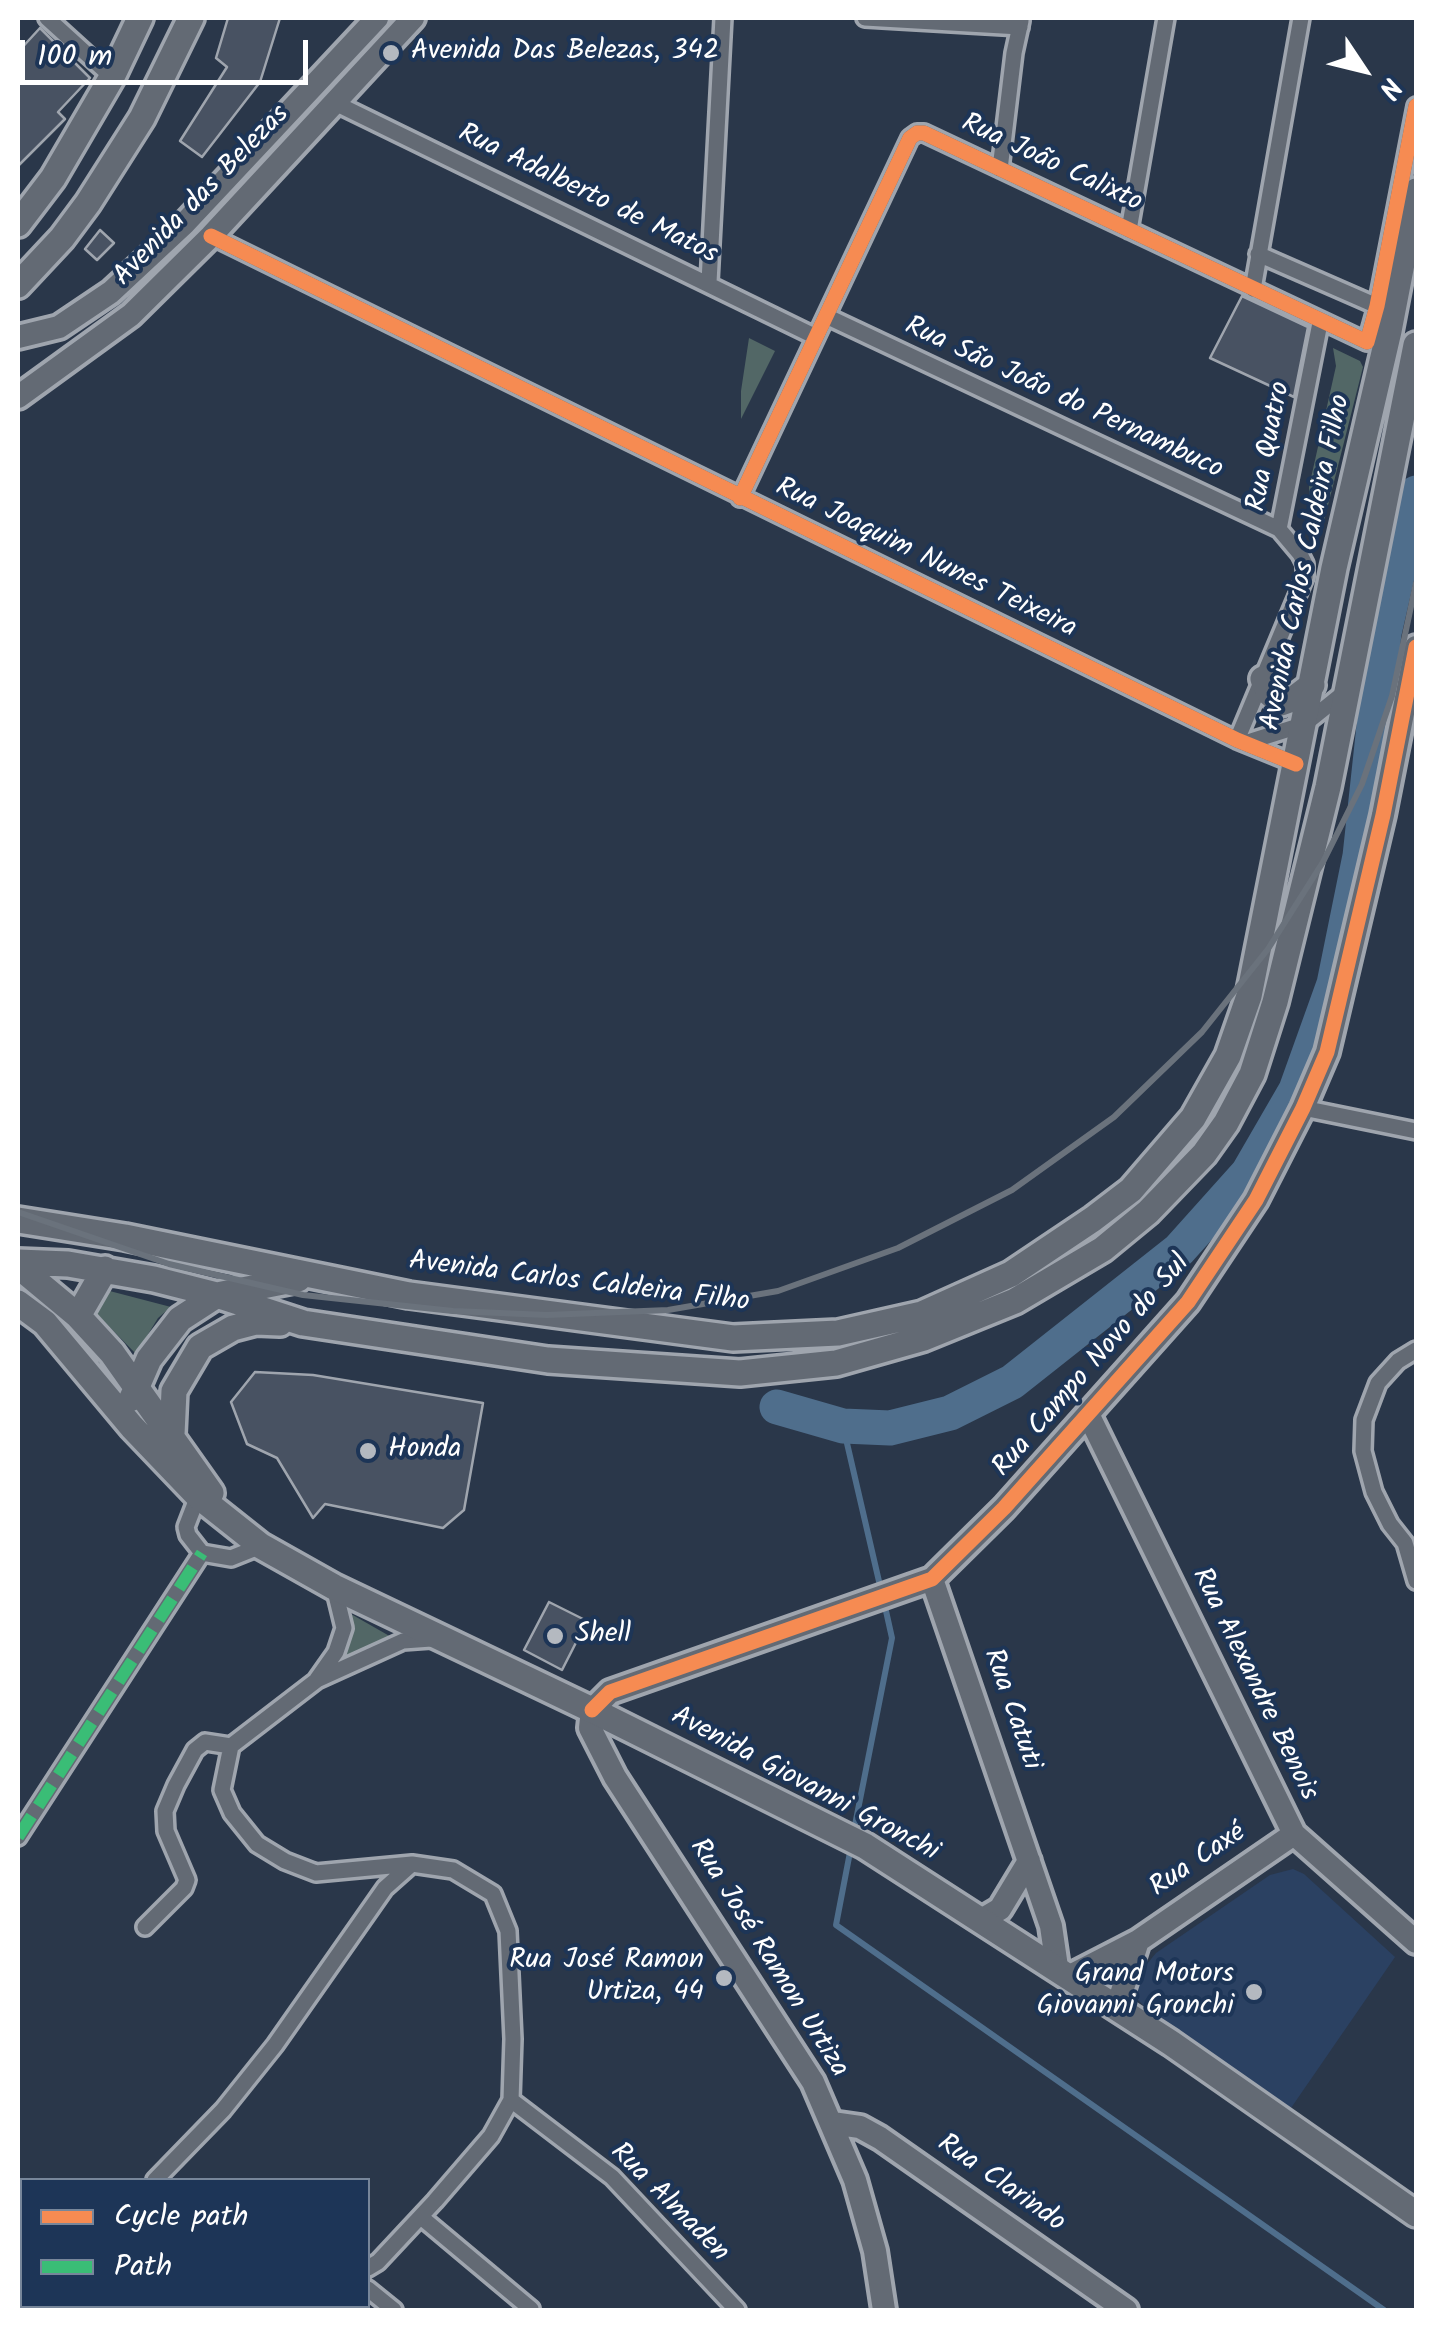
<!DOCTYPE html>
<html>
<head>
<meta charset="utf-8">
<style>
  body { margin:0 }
  #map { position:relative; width:1434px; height:2328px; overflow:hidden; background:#2a374a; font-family:Kalam,sans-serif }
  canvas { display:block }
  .frame { position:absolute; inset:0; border:20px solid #fff; pointer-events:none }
  .legend { position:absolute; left:20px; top:2178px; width:350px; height:130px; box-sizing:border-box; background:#1d3557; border:2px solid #77869a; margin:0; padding:12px 18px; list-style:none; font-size:30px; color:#fff }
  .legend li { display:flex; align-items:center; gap:20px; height:50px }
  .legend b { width:50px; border:2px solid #77869a }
  .north { position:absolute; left:1314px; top:20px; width:100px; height:100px; -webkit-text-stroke:8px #1d3557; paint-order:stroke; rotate:125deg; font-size:28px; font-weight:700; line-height:40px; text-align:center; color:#fff }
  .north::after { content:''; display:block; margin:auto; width:35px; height:45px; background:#fff; clip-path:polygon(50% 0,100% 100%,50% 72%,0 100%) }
  .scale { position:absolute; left:20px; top:40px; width:288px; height:45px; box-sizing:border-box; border:5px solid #fff; border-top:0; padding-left:12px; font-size:30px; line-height:35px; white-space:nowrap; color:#fff; -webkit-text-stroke:8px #1d3557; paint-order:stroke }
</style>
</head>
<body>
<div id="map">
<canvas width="1434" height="2328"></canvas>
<div class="frame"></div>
<ul class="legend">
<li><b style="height:12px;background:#f68b52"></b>Cycle path</li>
<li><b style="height:12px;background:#3abd76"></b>Path</li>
</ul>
<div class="north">N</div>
<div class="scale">100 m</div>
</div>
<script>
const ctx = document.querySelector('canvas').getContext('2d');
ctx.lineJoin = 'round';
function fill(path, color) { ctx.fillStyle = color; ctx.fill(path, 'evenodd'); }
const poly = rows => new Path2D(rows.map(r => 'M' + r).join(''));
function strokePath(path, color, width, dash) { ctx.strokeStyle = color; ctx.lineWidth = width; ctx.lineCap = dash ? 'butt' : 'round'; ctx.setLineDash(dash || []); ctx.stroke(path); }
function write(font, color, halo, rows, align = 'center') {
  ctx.font = font + ' Kalam,sans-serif'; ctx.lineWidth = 8; ctx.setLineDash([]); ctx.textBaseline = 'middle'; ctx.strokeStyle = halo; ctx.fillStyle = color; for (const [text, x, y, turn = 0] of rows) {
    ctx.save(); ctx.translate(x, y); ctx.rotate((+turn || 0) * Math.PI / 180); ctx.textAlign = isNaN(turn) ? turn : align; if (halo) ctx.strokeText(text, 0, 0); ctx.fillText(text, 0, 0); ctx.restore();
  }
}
fill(poly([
  [1293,1869,1304,1874,1395,1957,1291,2108,1148,2010,1138,2000,1136,1984,1142,1970,1156,1953,1270,1875]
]), '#2b4162');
fill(poly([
  [749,338,775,351,741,419,741,391],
  [1333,348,1360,361,1363,367,1320,537,1309,505,1309,487,1336,366],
  [102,1289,171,1307,158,1318,136,1354,90,1307],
  [351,1614,393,1638,329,1670,347,1647]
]), '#526766');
strokePath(poly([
  [843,1426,881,1590],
  [853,1835,892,1638,884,1602],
  [851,1847,836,1925,1384,2310]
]), '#4f6e8c', 6);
strokePath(poly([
  [777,1407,843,1426,890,1428,950,1413,1012,1382,1179,1250,1248,1173,1296,1090,1334,984,1360,856,1384,633,1416,493]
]), '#4f6e8c', 35);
const building = poly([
  [228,18,280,18,260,82,202,157,180,141,227,67,216,58,228,18],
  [40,28,90,78,58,112,65,119,18,166,18,52,40,28],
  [100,230,114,243,97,260,85,249,100,230],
  [1242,296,1308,327,1294,397,1210,358,1242,296],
  [255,1372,313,1375,483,1403,464,1510,443,1528,325,1504,313,1518,277,1458,247,1444,231,1402,255,1372],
  [549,1602,587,1621,562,1670,524,1650,549,1602]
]);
fill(building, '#485262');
strokePath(building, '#9fa5ae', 2.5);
const street = poly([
  [47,18,112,77],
  [865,18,1020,27],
  [335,103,816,337],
  [1000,169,1014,53,1021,21],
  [1129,230,1166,18],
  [211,236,1237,740,1296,764],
  [1258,254,1377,306],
  [709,282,723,18],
  [1253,289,1301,18],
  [826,316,1279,529],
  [740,498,910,138,917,133,924,133,1367,342,1377,306,1416,106],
  [1237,740,1305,577,1305,564,1300,554,1279,529,1320,323],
  [1245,743,1305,724,1346,691],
  [1303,1108,1416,1131],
  [1416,1350,1398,1361,1378,1383,1364,1420,1363,1451,1374,1492,1390,1524,1405,1543,1416,1581],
  [198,1496,186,1527,188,1535,202,1553,231,1558,261,1546],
  [317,1679,336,1652,344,1628,334,1587],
  [18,1837,202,1553],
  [412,1864,316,1873,285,1861,257,1844,232,1813,222,1790,231,1746,317,1680,403,1641,431,1639],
  [145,1927,184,1888,187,1880,166,1831,165,1811,176,1785,195,1750,205,1742,231,1746],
  [511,2100,612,2177,737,2310],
  [155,2180,223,2110,275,2045,385,1888,412,1864,453,1870,493,1894,508,1931,513,2039,511,2100,491,2136,435,2201,378,2262,368,2268],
  [421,2217,531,2309],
  [368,2289,394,2310],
  [18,2298,22,2294]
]);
const secondary = poly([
  [18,337,59,327,111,292,184,224,377,18],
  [18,397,131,315,211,236,413,18],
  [1089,1416,1294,1834,1416,1942],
  [932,1579,1051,1926,1057,1967],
  [983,1919,1000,1909,1029,1861],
  [1070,1976,1138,1941,1294,1834],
  [1117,2007,1138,1941],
  [832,2123,860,2127,880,2138,1126,2310],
  [884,2310,875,2251,855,2180,813,2082,615,1777,590,1728,592,1710,610,1692,932,1579,1004,1508,1188,1302,1256,1200,1303,1108,1327,1052,1383,815,1416,647]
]);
const primary = poly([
  [18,224,53,178,112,77,140,18],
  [18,285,62,238,88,203,142,118,191,18],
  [1263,679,1269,693,1281,703,1295,698,1312,685],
  [18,1220,125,1237,409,1295,733,1338,838,1333,922,1314,1011,1274,1093,1219,1131,1190,1193,1118,1228,1056,1249,996,1334,568,1389,331,1416,191],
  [18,1262,68,1264,154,1279,217,1295,303,1323,548,1360,740,1373,836,1363,924,1338,1015,1301,1103,1249,1148,1212,1204,1154,1226,1123,1252,1074,1275,1002,1328,787,1416,345],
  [18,1266,78,1316,112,1353,211,1493],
  [18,1303,45,1323,132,1427,198,1496,261,1546,334,1587,592,1710,865,1846,1171,2043,1416,2214],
  [78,1316,105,1269],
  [132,1398,149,1359,180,1319,217,1295,298,1279],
  [172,1434,174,1391,200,1347,233,1328,256,1322,280,1323]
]);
strokePath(street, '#9fa5ae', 22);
strokePath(secondary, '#9fa5ae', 30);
strokePath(primary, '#9fa5ae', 32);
strokePath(street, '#636a74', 15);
strokePath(secondary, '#636a74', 22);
strokePath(primary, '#636a74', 25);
strokePath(poly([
  [18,1212,169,1264,303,1295,453,1311,547,1315,668,1310,778,1291,898,1248,1012,1190,1114,1117,1202,1032,1268,949,1323,862,1362,784,1392,696,1416,583]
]), '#6a727c', 6);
strokePath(poly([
  [18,1837,202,1553]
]), '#3abd76', 12, [25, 12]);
strokePath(poly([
  [211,236,1237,740,1296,764],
  [740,498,910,138,917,133,924,133,1367,342,1377,306,1416,106],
  [592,1710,610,1692,932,1579,1004,1508,1188,1302,1256,1200,1303,1108,1327,1052,1383,815,1416,647]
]), '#f68b52', 15);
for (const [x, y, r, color] of [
  [391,53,10,"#b4b9c0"],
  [368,1451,10,"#b4b9c0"],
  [555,1636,10,"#b4b9c0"],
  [724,1978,10,"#b4b9c0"],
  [1254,1992,10,"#b4b9c0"]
]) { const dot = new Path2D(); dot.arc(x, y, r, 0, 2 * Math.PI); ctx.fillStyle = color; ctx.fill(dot); strokePath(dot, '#1d3557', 4); }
write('28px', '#fff', '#1d3557', [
  ["Avenida Das Belezas, 342",411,53],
  ["Honda",388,1451],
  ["Shell",575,1636],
  ["Rua José Ramon",704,1962,"right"],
  ["Urtiza, 44",704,1994,"right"],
  ["Grand Motors",1234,1976,"right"],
  ["Giovanni Gronchi",1234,2008,"right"]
], 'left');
write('28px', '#fff', '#1d3557', [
  ["Rua João Calixto",1051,165,25],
  ["Rua Adalberto de Matos",587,196,26],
  ["Avenida das Belezas",203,197,-46],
  ["Rua São João do Pernambuco",1063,400,25],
  ["Rua Quatro",1271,447,-79],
  ["Rua Joaquim Nunes Teixeira",925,560,26],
  ["Avenida Carlos Caldeira Filho",1308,563,-78],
  ["Avenida Carlos Caldeira Filho",579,1284,7],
  ["Rua Campo Novo do Sul",1093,1367,-49],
  ["Rua Alexandre Benois",1253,1685,64],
  ["Rua Catuti",1010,1710,71],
  ["Avenida Giovanni Gronchi",804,1786,28],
  ["Rua Caxé",1199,1862,-34],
  ["Rua José Ramon Urtiza",767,1959,58],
  ["Rua Clarindo",1000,2185,35],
  ["Rua Almaden",668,2204,45]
]);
</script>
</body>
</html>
